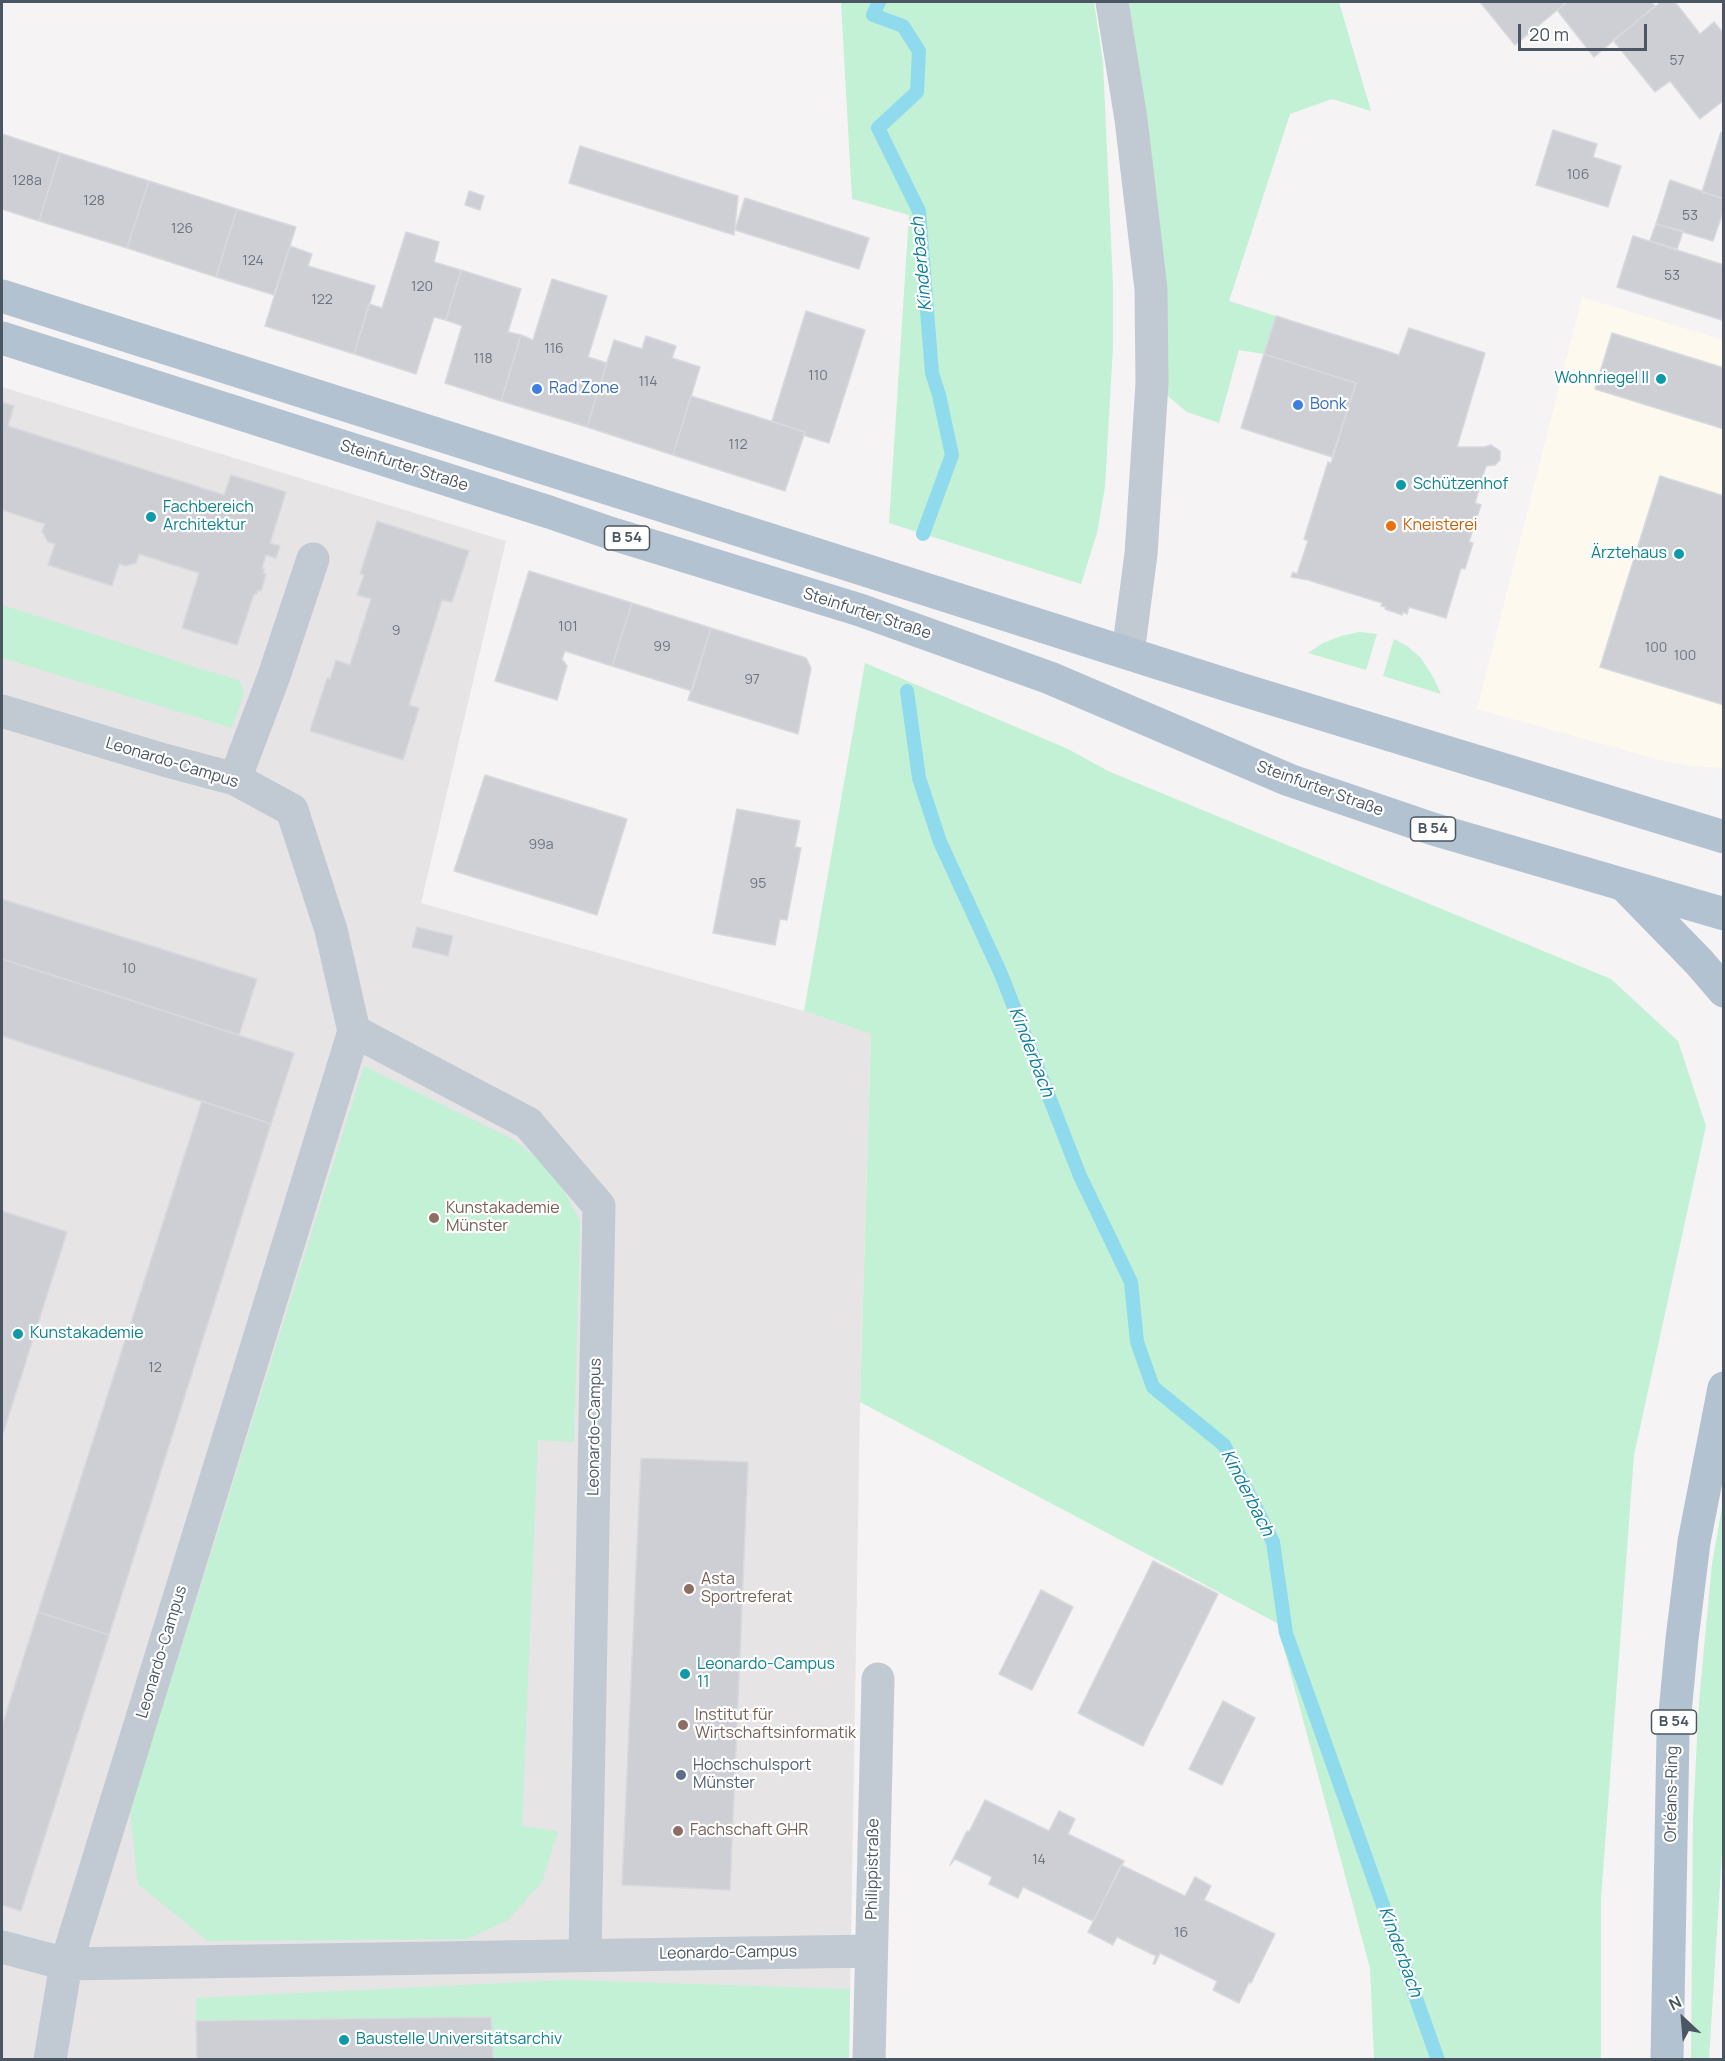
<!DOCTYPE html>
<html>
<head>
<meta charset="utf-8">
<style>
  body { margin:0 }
  #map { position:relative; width:1725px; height:2061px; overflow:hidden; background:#f5f3f3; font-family:Manrope,sans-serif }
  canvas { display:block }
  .frame { position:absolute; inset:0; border:3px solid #4a5661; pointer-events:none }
  .north { position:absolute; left:1653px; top:1989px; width:60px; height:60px; -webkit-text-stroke:4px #fff; paint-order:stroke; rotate:334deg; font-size:16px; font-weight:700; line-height:24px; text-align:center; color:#4a5661 }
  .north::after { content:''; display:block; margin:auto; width:21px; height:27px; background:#4a5661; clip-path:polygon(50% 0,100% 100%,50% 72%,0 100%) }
  .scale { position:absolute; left:1518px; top:24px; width:129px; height:27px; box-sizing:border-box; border:3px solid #4a5661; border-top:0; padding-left:8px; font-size:18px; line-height:21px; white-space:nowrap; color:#4a5661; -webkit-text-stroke:4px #fff; paint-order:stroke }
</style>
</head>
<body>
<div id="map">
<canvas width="1725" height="2061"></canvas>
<div class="frame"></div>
<div class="north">N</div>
<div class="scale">20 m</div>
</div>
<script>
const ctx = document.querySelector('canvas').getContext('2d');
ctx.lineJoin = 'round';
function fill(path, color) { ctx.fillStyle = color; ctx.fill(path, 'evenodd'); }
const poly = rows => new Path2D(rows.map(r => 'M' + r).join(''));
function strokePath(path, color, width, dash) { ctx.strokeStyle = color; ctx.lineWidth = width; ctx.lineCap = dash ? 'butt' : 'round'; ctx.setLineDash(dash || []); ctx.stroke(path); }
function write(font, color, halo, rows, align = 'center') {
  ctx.font = font + ' Manrope,sans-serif'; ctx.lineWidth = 4.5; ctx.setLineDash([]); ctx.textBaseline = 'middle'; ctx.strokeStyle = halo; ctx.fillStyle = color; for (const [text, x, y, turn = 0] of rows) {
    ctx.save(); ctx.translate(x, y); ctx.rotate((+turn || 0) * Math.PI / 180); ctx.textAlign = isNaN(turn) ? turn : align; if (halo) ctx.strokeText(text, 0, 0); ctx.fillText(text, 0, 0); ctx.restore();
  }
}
fill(poly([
  [1582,297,1723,340,1723,768,1689,766,1660,760,1477,709]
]), '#fdf9ef');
fill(poly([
  [2,387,506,541,421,903,804,1011,871,1034,860,1402,849,2059,2,2059]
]), '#e6e4e5');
fill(poly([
  [841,2,1094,2,1103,62,1113,285,1113,346,1105,487,1097,533,1081,584,889,523,909,215,852,199],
  [1112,2,1339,2,1371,111,1332,99,1290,114,1229,301,1276,316,1264,354,1239,350,1219,423,1187,412,1152,383],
  [2,605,240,681,244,693,232,728,2,658],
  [1359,632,1377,634,1366,670,1308,653,1323,643,1341,636],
  [1394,639,1407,646,1421,658,1432,675,1441,694,1383,676],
  [865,663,1068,749,1108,771,1611,979,1678,1041,1706,1126,1634,1455,1601,1899,1601,2059,1374,2059,1370,1968,1277,1623,860,1402,871,1034,804,1011],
  [364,1066,514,1140,554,1172,580,1221,574,1442,538,1440,522,1826,558,1831,542,1882,508,1920,467,1939,208,1941,138,1884,130,1811],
  [1723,1501,1723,1836,1709,2059,1691,2059,1693,1817,1699,1701,1712,1564],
  [567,1980,850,1989,849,2059,493,2059,491,2017,196,2021,196,1998]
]), '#c3f1d5');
strokePath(poly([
  [879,2,873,15,903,26,919,51,917,92,878,128,919,211,932,373,939,395,952,455,923,534],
  [907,691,919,778,940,842,1001,974,1080,1176,1131,1282,1137,1342,1153,1387,1224,1445,1273,1542,1286,1633,1438,2060]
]), '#90daee', 14);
const building = poly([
  [1480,2,1567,2,1515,45,1480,2],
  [1567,2,1651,2,1655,6,1594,57,1557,10,1567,2],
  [1661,2,1675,2,1700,34,1714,22,1724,34,1724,100,1700,119,1670,81,1655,92,1613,40,1661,2],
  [1553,130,1597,144,1593,157,1621,166,1608,207,1536,185,1553,130],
  [1721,132,1724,133,1724,199,1702,192,1721,132],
  [2,134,60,153,39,221,2,209,2,134],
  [580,146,738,196,734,235,569,183,580,146],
  [60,153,149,181,127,248,39,221,60,153],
  [1670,180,1724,199,1724,209,1713,241,1656,224,1670,180],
  [149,181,237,209,216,277,127,248,149,181],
  [469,191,484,196,480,210,465,205,469,191],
  [745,198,869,238,859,269,735,230,745,198],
  [237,209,296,227,274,295,216,277,237,209],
  [1656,224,1683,231,1677,249,1650,241,1656,224],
  [406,232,439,242,434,262,461,270,446,320,434,317,416,374,354,354,369,304,382,308,406,232],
  [1633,236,1724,265,1722,320,1617,287,1633,236],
  [290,246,312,254,308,266,375,286,354,354,265,326,290,246],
  [461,270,521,289,508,332,521,335,501,401,445,383,462,326,446,320,461,270],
  [552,279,607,296,588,357,607,363,587,427,501,401,521,335,533,340,552,279],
  [806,311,865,330,829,443,803,435,805,432,772,421,806,311],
  [1276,316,1399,355,1409,328,1485,353,1457,447,1484,447,1491,445,1500,451,1500,460,1495,465,1486,466,1475,503,1481,505,1469,542,1473,543,1465,569,1461,568,1446,618,1409,607,1407,614,1403,612,1402,615,1385,609,1386,607,1381,606,1382,603,1308,580,1291,577,1293,572,1297,574,1308,541,1304,539,1328,462,1331,463,1356,383,1264,354,1276,316],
  [1612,333,1724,368,1724,429,1595,389,1612,333],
  [646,336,676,346,672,358,700,367,673,455,587,427,614,340,642,349,646,336],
  [1264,354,1356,383,1332,457,1241,428,1264,354],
  [691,396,805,432,785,491,673,455,691,396],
  [2,402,14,406,8,426,224,495,231,475,286,492,270,543,280,546,276,558,266,555,262,568,264,569,263,573,266,574,261,591,258,590,257,594,254,594,237,645,182,628,199,573,139,554,136,563,126,566,119,564,112,586,48,565,55,544,48,542,42,531,45,524,2,510,2,402],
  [1660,476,1724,496,1724,705,1600,667,1660,476],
  [377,521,469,551,452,602,442,600,409,705,419,708,403,760,310,731,327,678,330,679,336,660,350,665,371,599,357,595,364,575,360,574,377,521],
  [529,571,632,603,612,666,565,651,562,659,567,666,557,700,495,681,529,571],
  [632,603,711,628,692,691,612,666,632,603],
  [711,628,806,658,811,668,798,734,688,700,711,628],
  [485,775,627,819,597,915,454,871,485,775],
  [737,809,800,821,795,847,801,848,787,920,780,919,775,945,713,933,737,809],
  [2,899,257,979,239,1035,2,959,2,899],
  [417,927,453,936,448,956,412,947,417,927],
  [2,959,294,1053,271,1124,2,1036,2,959],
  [202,1101,271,1124,109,1635,38,1612,202,1101],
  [2,1211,67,1232,2,1437,2,1211],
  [641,1458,748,1462,730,1890,622,1885,641,1458],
  [1153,1561,1218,1594,1143,1746,1078,1713,1153,1561],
  [1041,1590,1073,1607,1032,1690,999,1674,1041,1590],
  [38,1612,109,1635,21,1911,2,1905,2,1726,38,1612],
  [1223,1701,1255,1718,1222,1785,1189,1769,1223,1701],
  [985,1800,1049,1831,1059,1811,1075,1819,1068,1834,1124,1861,1093,1921,1023,1887,1018,1898,989,1884,992,1877,955,1859,950,1865,967,1831,969,1832,985,1800],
  [1121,1865,1185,1896,1195,1877,1211,1886,1204,1900,1275,1934,1251,1983,1249,1982,1239,2003,1213,1990,1217,1981,1160,1953,1155,1964,1153,1964,1156,1956,1117,1937,1113,1945,1088,1932,1121,1865],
  [491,2017,493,2060,197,2060,196,2021,491,2017]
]);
fill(building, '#cdcfd5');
strokePath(building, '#d7d9de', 1.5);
strokePath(poly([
  [1112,2,1131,119,1151,289,1152,383,1141,554,1128,653],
  [2,711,164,760,235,779,292,810,331,930,354,1031,66,1964,50,2060],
  [235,779,274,676,313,559],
  [354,1031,528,1123,599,1206,585,1955],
  [2,1947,66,1964,871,1951],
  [869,2060,878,1679]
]), '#c1cad2', 33);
strokePath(poly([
  [2,296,1240,689,1724,837],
  [2,338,549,512,610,533,860,610,1050,678,1289,780,1433,829,1724,914],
  [1627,888,1699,962,1724,991],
  [1667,2060,1673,1734,1682,1639,1694,1542,1724,1388]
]), '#b3c2d1', 33);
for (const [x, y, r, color] of [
  [1661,379,6,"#0f9aa8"],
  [537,389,6,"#3f7fe0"],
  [1298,405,6,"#3f7fe0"],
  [1401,485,6,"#0f9aa8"],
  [151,517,6,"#0f9aa8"],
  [1391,526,6,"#e8710a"],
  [1679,554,6,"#0f9aa8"],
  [434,1218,6,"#8d6e63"],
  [18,1334,6,"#0f9aa8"],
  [689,1589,6,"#8d6e63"],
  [685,1674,6,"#0f9aa8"],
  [683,1725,6,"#8d6e63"],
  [681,1775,6,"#5c6f8a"],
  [678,1831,6,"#8d6e63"],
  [344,2040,6,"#0f9aa8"]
]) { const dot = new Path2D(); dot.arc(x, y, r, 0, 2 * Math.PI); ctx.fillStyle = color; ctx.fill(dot); strokePath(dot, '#fff', 2); }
write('14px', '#6b747e', null, [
  ["57",1677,61],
  ["106",1578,175],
  ["128a",27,181],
  ["128",94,201],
  ["53",1690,216],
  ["126",182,229],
  ["124",253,261],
  ["53",1672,276],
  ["120",422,287],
  ["122",322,300],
  ["116",554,349],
  ["118",483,359],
  ["110",818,376],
  ["114",648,382],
  ["112",738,445],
  ["101",568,627],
  ["9",396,631],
  ["99",662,647],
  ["100",1656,648],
  ["100",1685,656],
  ["97",752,680],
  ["99a",541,845],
  ["95",758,884],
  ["10",129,969],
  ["12",155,1368],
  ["14",1039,1860],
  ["16",1181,1933]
]);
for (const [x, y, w] of [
  [627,538,45],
  [1433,829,45],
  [1674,1722,45]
]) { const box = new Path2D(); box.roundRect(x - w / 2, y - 12, w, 24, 4.5); ctx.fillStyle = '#fff'; ctx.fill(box); strokePath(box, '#4a5661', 1.5); }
write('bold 15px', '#4a5661', null, [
  ["B 54",627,538],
  ["B 54",1433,829],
  ["B 54",1674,1722]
]);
write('16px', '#0d838f', '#fff', [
  ["Wohnriegel II",1649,379,"right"],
  ["Schützenhof",1413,485],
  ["Fachbereich",163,508],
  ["Architektur",163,526],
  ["Ärztehaus",1667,554,"right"],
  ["Kunstakademie",30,1334],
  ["Leonardo-Campus",697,1665],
  ["11",697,1683],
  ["Baustelle Universitätsarchiv",356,2040]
], 'left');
write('16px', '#366cbe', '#fff', [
  ["Rad Zone",549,389],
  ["Bonk",1310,405]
], 'left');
write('16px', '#4a5661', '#fff', [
  ["Steinfurter Straße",404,466,18],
  ["Steinfurter Straße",867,614,18],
  ["Leonardo-Campus",172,763,17],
  ["Steinfurter Straße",1320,789,20],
  ["Leonardo-Campus",595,1427,-89],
  ["Leonardo-Campus",162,1652,-73],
  ["Orléans-Ring",1672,1794,-89],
  ["Philippistraße",873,1869,-89],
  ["Leonardo-Campus",728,1953,-1]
]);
write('16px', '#c56008', '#fff', [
  ["Kneisterei",1403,526]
], 'left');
write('16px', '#785e54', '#fff', [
  ["Kunstakademie",446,1209],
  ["Münster",446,1227],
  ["Asta",701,1580],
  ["Sportreferat",701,1598],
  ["Institut für",695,1716],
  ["Wirtschaftsinformatik",695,1734],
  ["Fachschaft GHR",690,1831]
], 'left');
write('16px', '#4e5e75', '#fff', [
  ["Hochschulsport",693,1766],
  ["Münster",693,1784]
], 'left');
write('italic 18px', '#0c7c9b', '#fff', [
  ["Kinderbach",922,264,-95],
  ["Kinderbach",1031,1052,69],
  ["Kinderbach",1247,1493,63],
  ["Kinderbach",1400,1952,70]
]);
</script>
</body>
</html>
